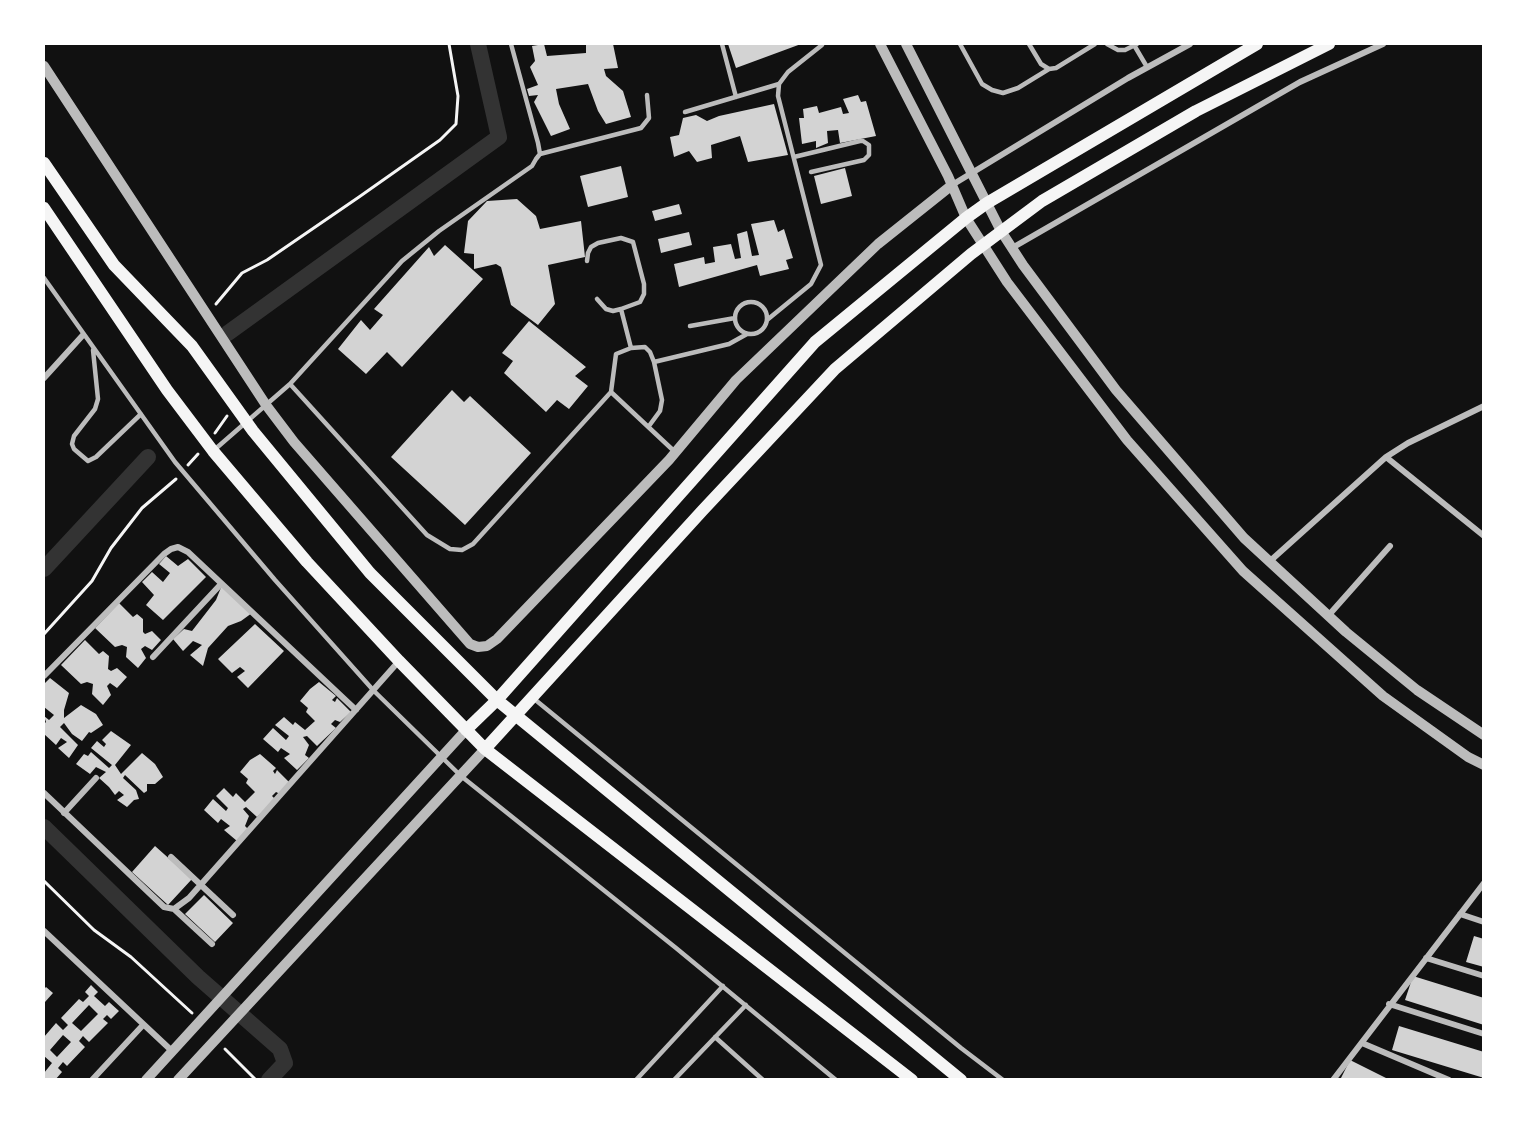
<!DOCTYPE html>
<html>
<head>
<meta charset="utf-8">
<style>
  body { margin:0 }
  #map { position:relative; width:1527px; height:1123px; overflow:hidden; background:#111; font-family:"Sofia Sans Condensed",sans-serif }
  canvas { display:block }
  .frame { position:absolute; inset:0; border:45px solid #fff; pointer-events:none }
</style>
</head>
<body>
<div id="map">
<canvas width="1527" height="1123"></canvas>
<div class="frame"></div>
</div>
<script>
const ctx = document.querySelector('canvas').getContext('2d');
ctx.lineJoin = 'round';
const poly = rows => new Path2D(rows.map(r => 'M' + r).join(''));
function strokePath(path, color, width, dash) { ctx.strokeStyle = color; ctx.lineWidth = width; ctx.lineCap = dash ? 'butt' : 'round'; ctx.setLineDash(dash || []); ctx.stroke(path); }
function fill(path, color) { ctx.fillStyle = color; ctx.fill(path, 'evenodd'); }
strokePath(poly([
  [228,333,499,137,478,44],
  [44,569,148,457],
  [44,827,198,977,280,1049,285,1063,269,1080]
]), '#333', 16);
fill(poly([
  [544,44,547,56,586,53,586,44,613,44,618,68,604,69,606,76,623,91,631,117,606,124,598,111,588,84,556,89,559,104,570,129,551,136,534,102,538,95,529,96,527,89,538,85,530,67,535,61,532,46],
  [728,44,801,44,736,68],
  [858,95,861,102,866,101,876,136,840,143,838,130,827,131,828,143,816,148,816,141,802,144,799,118,804,118,803,109,817,106,819,113,841,107,843,114,849,113,843,99],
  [774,104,788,155,748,162,740,136,711,145,712,158,697,162,689,151,674,157,670,137,679,135,683,118,696,115,707,121,719,116],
  [621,166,628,197,588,207,580,176],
  [845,168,852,196,821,204,814,176],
  [517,199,536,216,540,229,581,221,585,257,548,265,555,304,538,325,511,305,501,267,496,264,474,269,474,254,464,253,468,221,487,201],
  [679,204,682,214,655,221,652,211],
  [774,220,778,232,784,229,793,258,786,260,789,269,760,276,757,265,679,287,674,264,704,257,705,264,715,262,713,247,731,244,735,259,741,258,737,234,747,231,752,256,759,255,751,224],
  [689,232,692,245,661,253,658,239],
  [445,245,483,279,402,367,387,352,366,374,338,349,361,320,370,330,383,315,374,309,429,247,434,256],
  [529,321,586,367,575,376,588,386,569,409,557,400,546,412,504,373,513,361,502,353],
  [452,390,464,402,470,396,531,453,465,525,391,457],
  [166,556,178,566,188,559,206,577,163,620,146,605,154,595,142,582,152,572,163,582,170,573,159,564],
  [222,585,252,613,241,621,228,626,208,648,203,666,190,655,202,645,193,641,183,651,173,639,184,629,192,631,216,600],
  [119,603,133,617,137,614,143,619,143,632,145,634,152,631,161,640,152,650,145,646,141,649,146,658,138,668,126,657,127,647,122,645,115,647,95,628],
  [255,624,284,651,248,688,237,677,245,671,240,667,232,673,218,659],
  [85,640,99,654,103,651,109,656,108,669,111,671,117,668,127,677,117,688,110,683,107,686,111,695,103,705,92,694,93,684,87,682,81,684,61,665],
  [50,678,69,693,64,710,64,718,81,705,96,714,103,725,91,733,89,732,82,741,72,734,64,723,60,727,78,745,69,758,58,748,67,742,61,738,56,745,44,734,44,724,46,722,44,716,49,720,54,715,44,707,44,684],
  [319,682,336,696,332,700,335,702,337,698,351,712,340,722,335,720,331,724,336,728,317,746,307,736,303,737,309,745,305,755,309,758,297,770,284,758,290,754,281,748,278,752,263,739,273,728,286,740,289,736,275,725,284,717,293,725,295,722,305,730,315,721,306,712,308,708,300,701,310,689],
  [111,731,131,745,115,765,121,774,142,753,155,764,163,777,155,784,147,784,147,791,144,793,125,775,123,778,136,790,139,799,134,800,127,807,117,800,124,795,119,791,115,795,109,787,99,778,106,772,96,767,90,774,76,764,84,754,88,756,91,752,109,768,112,765,91,748,97,741,104,747,106,744,102,740],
  [260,754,276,768,273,771,275,774,277,770,290,783,280,794,276,792,272,796,276,800,257,817,246,807,243,809,249,816,245,826,249,830,237,841,224,830,230,826,221,819,218,823,204,810,213,799,226,811,228,808,216,796,224,788,233,797,236,793,245,802,255,792,246,783,248,779,240,772,250,760],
  [155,846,192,879,168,905,132,872],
  [204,895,233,923,215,942,185,914],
  [1474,936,1484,939,1484,967,1466,962],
  [1413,976,1484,998,1484,1025,1405,1000],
  [91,985,98,992,94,996,105,1006,109,1002,119,1011,111,1019,107,1015,103,1019,108,1023,89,1042,83,1036,79,1041,85,1047,67,1066,63,1062,58,1068,62,1072,55,1080,44,1080,44,1073,52,1063,44,1056,44,1037,56,1023,63,1030,68,1025,61,1018,79,999,83,1002,89,996,85,992],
  [89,1005,98,1014,81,1031,72,1023],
  [63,1035,71,1042,57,1057,50,1050],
  [46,987,53,993,45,1002,44,1000,44,989],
  [1399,1026,1484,1052,1484,1078,1392,1050],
  [1350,1060,1390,1080,1340,1080]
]), '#d3d3d3');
strokePath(poly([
  [216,304,242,273,267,260,359,197,440,140,456,124,458,96,449,44],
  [215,433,227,416],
  [188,465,198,454],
  [44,634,92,581,111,548,142,508,176,479],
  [44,881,94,930,131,957,192,1013],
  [225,1049,256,1080]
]), '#f5f5f5', 3);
strokePath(poly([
  [722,44,736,97],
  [960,44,982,84,992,90,1003,93,1018,88,1049,69,1056,68,1095,44],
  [1029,44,1041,64,1049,69],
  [1107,44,1118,50,1125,50,1137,44],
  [1134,45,1147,67],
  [685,112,779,84],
  [540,154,641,128,649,118,647,95],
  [794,157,860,141,863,141,869,145,869,155,864,160,811,172],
  [587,261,588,253,591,247,598,243,621,238,633,242,644,284,644,294,640,302,621,309,631,348,645,347,650,352,654,362],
  [44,278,175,462,275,580,374,691,461,776,676,948,836,1080],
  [597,299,606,309,613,311,621,309],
  '735 318a16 16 0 1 1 32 0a16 16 0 1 1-32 0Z',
  [767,320,811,284,821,265,778,96,779,84,788,72,822,45],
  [690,326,735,318],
  [93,350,98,399,95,409,74,436,72,444,74,449,88,461,96,457,141,414],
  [290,384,427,535,450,549,462,550,473,544,611,392,675,452],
  [611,392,616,354,631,348],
  [649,426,660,411,662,400,654,362,729,344,747,334],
  [213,451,290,384,402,261,439,231,532,166,536,159,540,154,538,143,511,44],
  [533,698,961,1048,1003,1080],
  [715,1037,763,1080],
  [636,1080,723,986],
  [674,1080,746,1005]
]), '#bcbcbc', 4.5);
strokePath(poly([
  [952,185,1128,78,1190,44],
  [1012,248,1300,82,1383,44],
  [44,378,83,335],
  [1386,457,1408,443,1484,406],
  [1269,562,1386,457,1484,536],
  [1328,616,1390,546],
  [153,657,221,584],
  [44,676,164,554,171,549,178,547,188,552,356,710],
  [44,793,164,907,174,909,189,898,399,661],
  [64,813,96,778],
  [171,857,233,915],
  [174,909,212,944],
  [1460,914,1484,922],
  [44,931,172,1051],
  [1426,958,1484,976],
  [1389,1004,1484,1034],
  [1362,1043,1449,1080],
  [92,1080,143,1025],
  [1333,1080,1484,883]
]), '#bcbcbc', 6);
strokePath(poly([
  [880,44,948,176,966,218,1007,282,1127,440,1243,571,1383,696,1468,757,1484,765],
  [906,44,1001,231,1023,265,1116,390,1244,538,1346,632,1417,690,1484,735],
  [44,66,266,405,294,442,470,644,478,647,487,646,497,639,669,460,736,380,878,244,952,185],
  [146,1080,466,730],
  [178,1080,485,749]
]), '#bcbcbc', 10);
strokePath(poly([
  [44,163,114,265,192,346,253,431,370,573,497,700,961,1080],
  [44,208,167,390,213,451,307,562,399,661,485,749,912,1080],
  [466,730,497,700,815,342,966,218,987,203,1257,44],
  [485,749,702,511,835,369,971,254,1042,201,1196,111,1329,44]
]), '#f5f5f5', 12);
</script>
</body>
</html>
